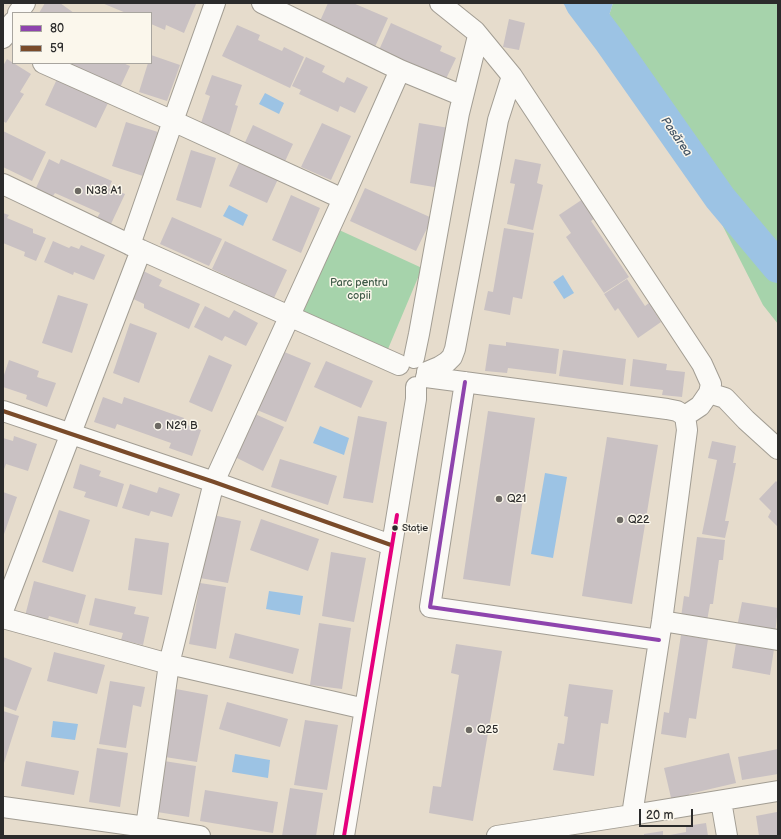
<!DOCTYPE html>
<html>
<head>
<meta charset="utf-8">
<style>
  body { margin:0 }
  #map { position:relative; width:781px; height:839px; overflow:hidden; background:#e6dccc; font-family:"Balsamiq Sans",sans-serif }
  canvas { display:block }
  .frame { position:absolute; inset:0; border:4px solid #2b2b2b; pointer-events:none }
  .legend { position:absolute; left:12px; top:12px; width:140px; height:52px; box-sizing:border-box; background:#fbf7ec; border:1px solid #a8a59f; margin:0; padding:5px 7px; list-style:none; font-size:12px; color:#2b2b2b }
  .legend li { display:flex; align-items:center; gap:8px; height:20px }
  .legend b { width:20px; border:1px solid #a8a59f }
  .scale { position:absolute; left:639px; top:809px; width:54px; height:18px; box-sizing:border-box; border:2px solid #2b2b2b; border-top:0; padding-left:5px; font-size:12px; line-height:14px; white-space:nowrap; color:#2b2b2b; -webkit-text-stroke:3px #fbf7ec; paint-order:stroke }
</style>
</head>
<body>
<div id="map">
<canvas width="781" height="839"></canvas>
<div class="frame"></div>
<ul class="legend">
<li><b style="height:5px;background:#8e44ad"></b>80</li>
<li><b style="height:5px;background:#7a4b2a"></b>59</li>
</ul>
<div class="scale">20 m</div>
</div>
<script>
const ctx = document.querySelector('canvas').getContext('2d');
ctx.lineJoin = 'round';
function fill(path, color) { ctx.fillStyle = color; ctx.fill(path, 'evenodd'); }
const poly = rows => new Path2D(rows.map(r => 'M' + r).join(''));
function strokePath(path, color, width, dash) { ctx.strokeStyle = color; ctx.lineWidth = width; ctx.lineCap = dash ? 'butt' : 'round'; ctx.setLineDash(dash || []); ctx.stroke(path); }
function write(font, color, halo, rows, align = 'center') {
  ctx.font = font + ' "Balsamiq Sans",sans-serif'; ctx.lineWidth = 3; ctx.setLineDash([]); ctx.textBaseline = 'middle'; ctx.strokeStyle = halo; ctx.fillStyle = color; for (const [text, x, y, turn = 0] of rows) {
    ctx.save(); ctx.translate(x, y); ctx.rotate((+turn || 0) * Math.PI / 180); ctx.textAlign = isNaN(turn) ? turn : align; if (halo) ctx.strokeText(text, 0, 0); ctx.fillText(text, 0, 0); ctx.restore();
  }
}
fill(poly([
  [613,3,777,3,778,5,778,324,763,305,704,189,658,133,602,53,590,26,607,22],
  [337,229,422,268,388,349,298,311]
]), '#a6d3ab');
fill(poly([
  [563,3,613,3,607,22,590,26,567,9],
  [265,93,284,103,279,114,259,104],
  [229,205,248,215,243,226,223,216],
  [563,275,574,293,564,299,553,282],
  [320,426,349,438,344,455,313,443],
  [545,473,567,477,553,558,531,554],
  [269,591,303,596,300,615,266,609],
  [53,721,78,724,75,740,51,737],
  [235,754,270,760,268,778,232,772]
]), '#9cc3e4');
strokePath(poly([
  [581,3,609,40,720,198,778,267]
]), '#9cc3e4', 32);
fill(poly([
  [45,3,60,3,74,13,39,13],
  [102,3,194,3,196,4,184,33,166,25,165,30,151,24,151,13,126,13],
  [328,3,346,4,353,3,388,18,374,49,317,28],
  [509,19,525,23,519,50,503,47],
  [391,23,442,46,440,51,456,58,443,85,379,50],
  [237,25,260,35,258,40,282,51,284,47,304,57,290,88,222,56],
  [151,55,180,65,167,101,139,92,148,63,151,63],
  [306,57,325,66,322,72,344,83,347,77,368,87,355,113,340,106,338,112,299,94,301,90,292,86],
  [7,59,31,74,20,92,24,94,6,123,3,121,3,66],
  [69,63,123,63,130,66,117,94,66,71],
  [212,75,242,85,235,105,238,106,229,136,200,126,210,96,205,94],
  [57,79,108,103,96,128,45,105],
  [126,122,158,132,143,176,112,166],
  [322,123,351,136,331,180,301,167],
  [419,123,449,128,440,188,410,183],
  [253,125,293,144,281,170,241,151],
  [3,131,46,152,32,181,3,167],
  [191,150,216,158,201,208,176,200],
  [49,159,59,164,61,159,112,181,109,188,125,194,111,224,97,218,100,213,55,193,53,196,36,188],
  [515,159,541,164,537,183,543,185,533,230,507,224,515,184,510,183],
  [240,161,278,179,267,203,229,186],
  [365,188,432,218,416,251,350,221],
  [291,195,320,208,301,253,272,240],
  [583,199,595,218,591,221,629,277,604,293,566,237,571,233,559,215],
  [3,213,9,215,7,218,33,229,33,233,46,238,36,261,24,256,25,252,3,243],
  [172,217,222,239,209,266,160,244],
  [504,228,534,233,522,299,513,297,510,315,484,310,488,291,493,292],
  [53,241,69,248,71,246,79,249,81,245,105,255,94,280,74,272,73,275,44,262],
  [225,241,287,270,274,298,212,269],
  [139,269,162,280,159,286,200,304,189,329,144,308,144,304,127,296],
  [627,279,645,306,649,303,661,322,638,338,618,308,615,311,604,294],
  [58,295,88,304,72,353,42,343],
  [205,306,229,318,234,310,258,323,246,346,225,336,222,341,194,327],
  [130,323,157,333,139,383,113,373],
  [506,342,559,349,556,374,508,368,507,373,485,371,489,344,506,346],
  [563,350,626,359,623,385,559,376],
  [282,351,311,363,286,422,257,410],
  [209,355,232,365,212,412,189,402],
  [633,359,667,364,666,370,685,372,682,397,662,395,663,390,630,386],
  [9,360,39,371,37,377,56,383,47,407,26,399,27,395,3,387,3,378],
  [326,361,373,381,361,408,314,387],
  [103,397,122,404,124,397,184,418,182,423,201,430,192,456,169,448,171,443,117,424,115,429,94,422],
  [488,411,535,418,510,586,463,579],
  [255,414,284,427,263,471,235,457],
  [358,416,387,422,373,503,343,498],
  [14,436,37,444,28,471,6,464,3,472,3,438,13,441],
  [607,437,658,445,632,604,582,596],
  [712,441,736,446,733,463,736,463,725,521,729,521,725,538,702,534,717,460,708,458],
  [280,459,337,476,328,505,271,487],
  [80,464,101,471,99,476,124,484,117,507,84,497,86,492,73,488],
  [776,481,778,483,778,527,768,517,771,511,759,499],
  [130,484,157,493,159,487,180,494,172,517,151,511,149,516,122,508],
  [3,492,17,497,3,537],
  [59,510,90,520,73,572,42,562],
  [213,515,241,521,228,583,200,578],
  [261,519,319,539,308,571,250,550],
  [697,537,725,540,723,560,719,560,713,604,710,604,707,621,681,617,684,596,689,597],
  [135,538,169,543,162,595,128,590],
  [331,552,366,558,354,622,322,616],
  [34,581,86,595,78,624,49,616,47,622,25,616],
  [200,583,226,587,216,649,189,644],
  [95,598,136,607,134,614,149,617,143,645,121,640,123,633,89,625],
  [742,602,778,608,775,634,737,627],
  [319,623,351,628,342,689,310,685],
  [235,633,299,649,293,674,229,658],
  [681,635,708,639,696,719,689,718,686,738,661,734,664,712,669,713],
  [736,643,774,649,770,675,732,668],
  [456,644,502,651,473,821,429,813,433,786,441,787,459,675,451,673],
  [54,652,105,665,97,694,47,681],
  [3,657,32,668,16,711,3,706],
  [110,681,145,687,141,707,133,705,126,748,99,744],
  [569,684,613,690,608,724,601,723,594,776,553,770,558,743,564,744,568,717,564,716],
  [176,689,208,695,197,762,165,757],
  [227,702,288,719,280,747,219,729],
  [3,711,19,716,4,763,3,762],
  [305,720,338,725,327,790,294,785],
  [97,748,128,753,120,807,89,802],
  [778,749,778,774,742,780,738,757],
  [729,753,736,783,689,794,690,798,672,802,664,768],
  [26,761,79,771,74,795,21,786],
  [164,761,196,766,189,817,157,812],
  [290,788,323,793,316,836,282,836],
  [205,790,278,802,273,833,200,821],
  [777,812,778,836,759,836,756,816],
  [706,823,708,836,665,836,686,832,686,826],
  [663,831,663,836,644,836,644,834]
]), '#c9c1c3');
const minor = poly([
  [262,3,400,70,463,96],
  [440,3,475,31,512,76,702,364,711,384,709,393,700,406,685,416],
  [18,13,25,3],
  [3,38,13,22],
  [43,63,173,121,343,199],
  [3,184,141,250,399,365],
  [130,245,173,121,215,3],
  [414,358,419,334,459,113,478,36],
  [427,372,439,367,447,362,452,357,455,349,498,120,512,76],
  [426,377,667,409,677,411,685,416,687,430,662,621,632,815,778,791],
  [465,382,430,607,659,640],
  [709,393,725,398,746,420,778,449],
  [3,411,214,482,391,545],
  [3,611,141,250],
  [3,618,169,664,365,709],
  [662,621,778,640],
  [721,801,727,836],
  [3,807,146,827,169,664,214,482,343,199,400,70],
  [144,836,146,827,200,836],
  [344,836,416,399,416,387],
  [497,836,632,815]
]);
strokePath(minor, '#a29d93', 22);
strokePath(minor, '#fbfaf7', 20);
strokePath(poly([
  [465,382,430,607,659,640]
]), '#8e44ad', 4);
strokePath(poly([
  [3,411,214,482,391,545]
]), '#7a4b2a', 4);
strokePath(poly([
  [344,836,397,515]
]), '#e5007d', 4);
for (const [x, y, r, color] of [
  [78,191,4,"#6c6963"],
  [158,426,4,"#6c6963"],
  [499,499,4,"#6c6963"],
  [620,520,4,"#6c6963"],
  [395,528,3.5,"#2b2b2b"],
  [469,730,4,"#6c6963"]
]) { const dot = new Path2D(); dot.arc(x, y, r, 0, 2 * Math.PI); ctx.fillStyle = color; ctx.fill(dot); strokePath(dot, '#fbf7ec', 1.5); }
write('10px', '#2b2b2b', '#fbf7ec', [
  ["Stație",402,528]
], 'left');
write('11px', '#2b2b2b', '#fbf7ec', [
  ["N38 A1",86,191],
  ["N29 B",166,426],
  ["Q21",507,499],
  ["Q22",628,520],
  ["Q25",477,730]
], 'left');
write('11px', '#405b49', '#fbf7ec', [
  ["Parc pentru",359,283],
  ["copii",359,296]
]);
write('italic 12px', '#456', '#fbf7ec', [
  ["Pasărea",676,137,55]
]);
</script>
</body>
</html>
